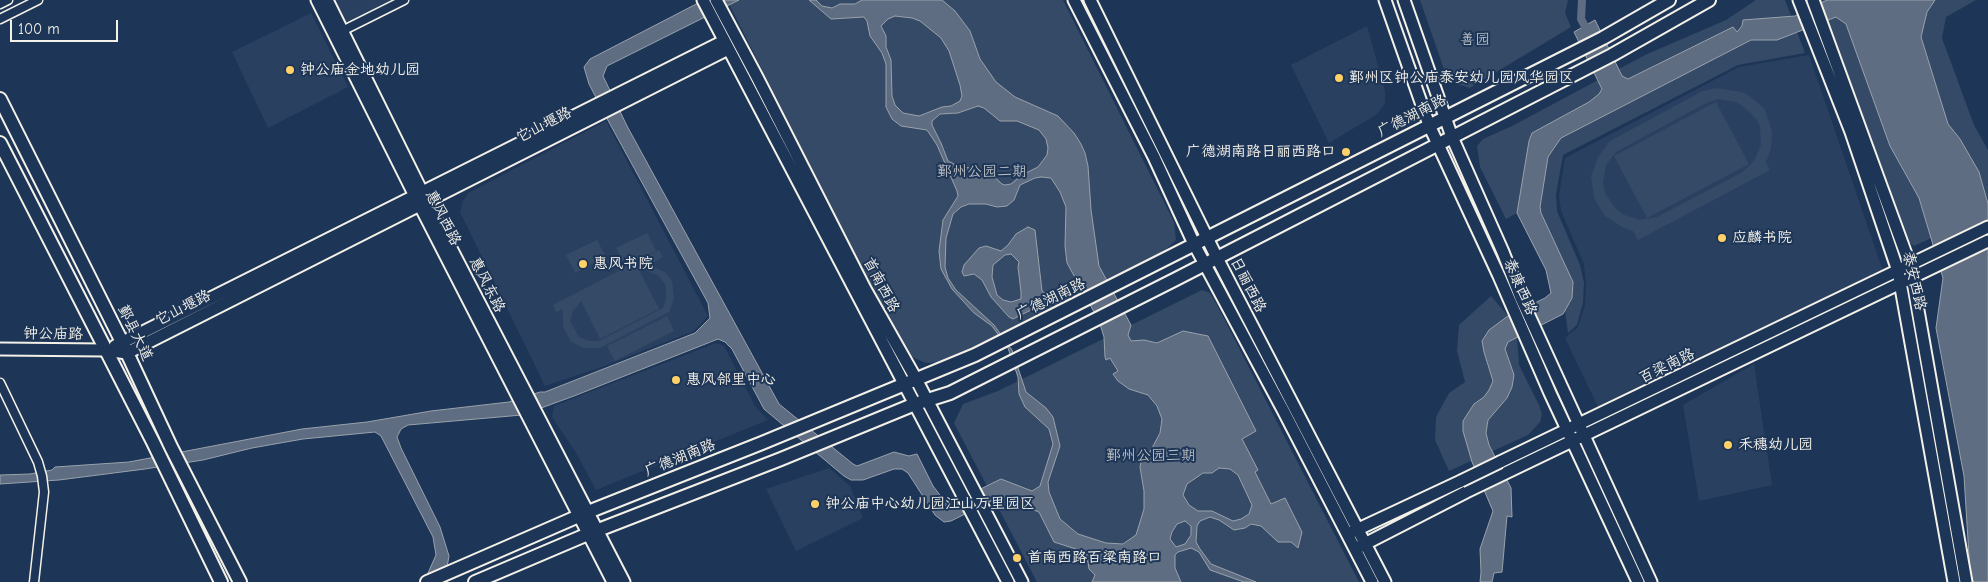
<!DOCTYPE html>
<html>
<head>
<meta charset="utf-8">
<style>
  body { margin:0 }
  #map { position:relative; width:1988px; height:582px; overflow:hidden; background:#1d3557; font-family:"Comic Neue",sans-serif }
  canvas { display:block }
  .scale { position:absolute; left:10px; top:20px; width:108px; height:22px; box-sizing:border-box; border:2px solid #f4f1e8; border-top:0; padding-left:6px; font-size:15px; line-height:18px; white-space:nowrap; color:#f4f1e8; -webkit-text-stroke:4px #1d3557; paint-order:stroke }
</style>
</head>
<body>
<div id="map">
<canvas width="1988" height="582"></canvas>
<div class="scale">100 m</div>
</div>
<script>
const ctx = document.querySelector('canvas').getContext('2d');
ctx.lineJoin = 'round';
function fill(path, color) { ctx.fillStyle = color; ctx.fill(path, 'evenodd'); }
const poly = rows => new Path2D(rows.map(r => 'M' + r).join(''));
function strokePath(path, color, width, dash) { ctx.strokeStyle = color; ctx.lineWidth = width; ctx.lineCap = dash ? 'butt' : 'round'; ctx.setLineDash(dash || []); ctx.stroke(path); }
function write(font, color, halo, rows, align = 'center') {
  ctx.font = font + ' "Comic Neue","LXGW WenKai TC",sans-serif'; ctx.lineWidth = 4; ctx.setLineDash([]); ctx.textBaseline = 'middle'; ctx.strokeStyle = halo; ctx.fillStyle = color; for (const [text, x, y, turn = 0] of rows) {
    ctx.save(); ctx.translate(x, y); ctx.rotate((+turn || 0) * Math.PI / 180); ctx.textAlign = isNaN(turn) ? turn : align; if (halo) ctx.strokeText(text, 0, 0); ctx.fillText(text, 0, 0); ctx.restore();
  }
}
fill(poly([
  [334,0,398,0,346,25],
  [311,13,348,87,268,128,232,52],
  [1367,26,1385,91,1385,104,1376,115,1329,143,1291,65],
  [1809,55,1883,271,1599,409,1565,338,1578,327,1585,305,1586,283,1584,264,1561,211,1559,195,1565,158,1739,67],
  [606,121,708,316,694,331,599,368,545,386,460,212,463,201,468,193],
  [716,343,724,346,755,406,768,420,596,490,575,451,552,417,554,406],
  [1754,364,1772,485,1699,501,1683,405],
  [829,468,850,486,863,518,796,551,766,489]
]), '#2a4060');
fill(poly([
  [727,0,1063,0,1174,222,1176,240,1163,252,946,362,926,363,910,356,864,272],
  [1420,0,1568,0,1565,13,1571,27,1470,88,1448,81],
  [1756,0,1785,0,1805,53,1738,65,1563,155,1556,194,1557,211,1580,265,1584,283,1583,303,1577,325,1568,333,1565,311,1551,285,1546,270,1517,213,1506,219,1480,167,1477,146,1483,139,1512,126,1645,55,1726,20],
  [1820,0,1976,0,1946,17,1942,38,1974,125,1988,150,1988,212,1914,246,1908,241,1903,232,1878,160,1870,143],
  [1717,88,1741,92,1749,96,1765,109,1772,132,1771,149,1766,162,1770,170,1638,240,1633,231,1622,227,1605,216,1594,198,1591,177,1598,157,1610,141,1703,91],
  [1718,99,1736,102,1744,107,1757,120,1760,127,1761,145,1754,161,1748,167,1741,173,1657,217,1639,220,1622,214,1615,208,1605,193,1603,183,1606,165,1616,152,1706,103],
  [1716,102,1749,164,1647,218,1614,156],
  [647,233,656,251,625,266,616,248],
  [597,240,606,257,575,273,566,255],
  [659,250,663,257,649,265,665,272,672,281,674,299,669,312,600,348,583,348,570,341,563,326,563,309,556,312,553,305],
  [644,270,658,275,666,286,666,300,663,308,599,341,589,341,579,337,570,321,573,311,581,301,600,339,659,309,640,272,583,301],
  [1202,290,1210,293,1218,307,1359,582,1037,582,954,423,963,404,998,391],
  [1491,296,1508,316,1517,337,1519,365,1539,405,1542,414,1540,422,1528,435,1449,471,1435,440,1436,417,1449,393,1465,382,1457,351,1459,325],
  [667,316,674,331,615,361,607,346]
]), '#354a67');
const water = poly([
  [704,0,739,0,607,66,603,76,627,126,779,404,853,464,857,466,894,452,909,456,917,454,933,486,946,503,954,502,1001,479,1032,491,1040,486,1053,444,1049,429,1025,407,1019,394,1018,377,1008,348,992,326,974,313,952,289,941,269,939,251,943,220,958,196,957,191,937,145,927,130,901,126,892,119,886,107,886,64,882,53,870,36,867,21,864,17,831,19,809,0,816,0,822,6,832,8,840,4,855,4,862,0,942,0,955,11,970,31,980,59,996,82,1015,97,1058,116,1074,133,1081,144,1085,153,1088,166,1091,210,1099,266,1131,325,1128,335,1131,341,1144,340,1157,343,1183,331,1208,336,1256,431,1242,439,1258,470,1255,472,1271,504,1285,498,1302,532,1298,548,1291,542,1278,542,1261,526,1251,524,1245,528,1234,530,1219,520,1210,517,1200,521,1197,526,1196,542,1200,549,1211,564,1256,582,1244,582,1210,570,1199,552,1191,548,1178,552,1175,555,1175,568,1181,582,1092,582,1095,575,1089,569,1088,562,1082,554,1076,549,1054,542,1039,512,1029,508,1025,503,1006,497,999,497,951,521,944,522,935,515,908,473,902,469,894,469,863,480,851,480,844,476,764,409,732,349,725,342,718,339,574,396,522,415,408,425,401,429,397,437,401,448,440,527,449,556,447,567,424,582,436,555,433,537,381,436,375,432,303,439,252,448,203,460,145,469,59,480,0,484,0,475,30,474,52,470,55,467,129,462,302,429,367,422,431,411,509,402,540,392,545,392,695,333,710,318,708,303,605,115,589,84,584,67,590,59,704,0],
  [895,16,912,18,920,21,941,38,949,51,960,85,962,96,960,101,951,106,942,107,919,116,903,113,895,105,892,96,891,60,886,47,886,36,881,26,888,19,895,16],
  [978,106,984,108,1000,121,1017,121,1039,130,1046,139,1048,148,1047,155,1038,167,1022,175,1011,184,1005,185,1002,184,988,171,958,166,948,161,941,143,932,125,932,121,940,114,958,113,978,106],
  [1041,177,1051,178,1060,192,1066,207,1065,246,1067,263,1099,321,1104,337,1105,357,1106,360,1110,358,1118,371,1113,374,1118,381,1129,389,1148,395,1157,406,1162,419,1160,433,1151,450,1141,462,1140,467,1144,491,1144,509,1136,535,1123,544,1106,543,1078,534,1060,519,1049,492,1048,482,1060,446,1053,417,1046,408,1026,392,1012,350,994,325,956,290,948,278,945,267,946,238,953,214,961,207,969,204,986,204,997,207,1007,206,1014,200,1020,185,1035,178,1041,177],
  [1219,468,1230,469,1238,475,1252,505,1249,514,1241,519,1233,521,1212,511,1198,511,1189,505,1183,495,1187,484,1203,473,1212,473,1219,468],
  [1185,521,1191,526,1191,535,1185,544,1176,547,1170,539,1172,532,1177,524,1185,521],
  [1827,0,1935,0,1927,12,1921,37,1948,124,1960,139,1979,172,1988,204,1988,582,1972,582,1970,572,1964,476,1936,328,1943,278,1919,198,1890,146,1846,24,1836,17,1777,40,1751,40,1561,138,1554,148,1548,157,1540,207,1541,213,1573,282,1572,298,1563,314,1508,342,1505,349,1514,375,1512,387,1507,398,1488,420,1486,433,1489,445,1511,488,1512,517,1507,516,1502,572,1494,573,1492,582,1480,582,1481,572,1480,549,1493,511,1472,462,1463,431,1463,421,1474,404,1484,397,1489,390,1493,381,1484,352,1482,341,1489,330,1508,316,1545,298,1551,293,1546,270,1517,213,1529,141,1532,133,1589,102,1599,94,1602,89,1574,32,1595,20,1622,76,1628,79,1733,27,1737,32,1742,26,1743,20,1795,16,1827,0],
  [1028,227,1035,230,1042,291,1053,299,1013,319,1009,317,991,297,982,280,974,274,964,276,962,272,964,265,979,248,986,246,1001,251,1008,245,1016,234,1028,227],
  [1011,254,1019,262,1018,267,1021,292,1021,299,1011,302,1003,300,997,295,992,277,993,265,1005,255,1011,254]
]);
fill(water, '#5e6d82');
strokePath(water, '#9aa2ab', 1);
strokePath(poly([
  [1582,0,1581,19,1589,34]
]), '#5e6d82', 8);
const street = poly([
  [0,4,8,0],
  [0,19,38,0],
  [338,33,404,0],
  [0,383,38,462,42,476,44,492,34,582]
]);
const secondary = poly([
  [317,0,415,196,613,582],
  [327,0,427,202,624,582],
  [703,0,1008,582],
  [716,0,757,77,865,289,916,379,1022,582],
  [1074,0,1154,157,1194,244,1283,410,1372,582],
  [1090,0,1217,258,1385,582],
  [1385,0,1429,125,1499,276,1550,393,1638,582],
  [1404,0,1452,137,1503,252,1521,298,1651,582],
  [1799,0,1851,132,1898,271,1954,582],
  [1813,0,1910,265,1966,582],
  [115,346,724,41],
  [0,349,105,350,127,353,728,49],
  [1500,462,1988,227],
  [1352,532,1461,481],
  [1355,549,1466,492,1988,241]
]);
const primary = poly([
  [0,99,122,342,171,447,240,582],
  [0,143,153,442,221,582],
  [427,582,588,512,762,443,975,355,1603,38,1669,0],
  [475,582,588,534,781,459,915,404,950,393,1176,279,1612,55,1709,0]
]);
strokePath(street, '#f4f1e8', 11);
strokePath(secondary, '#f4f1e8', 15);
strokePath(primary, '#f4f1e8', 16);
strokePath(street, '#1d3557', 8);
strokePath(secondary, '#1d3557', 11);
strokePath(primary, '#1d3557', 12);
const secondaryBridge = poly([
  [1461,481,1500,462]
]);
strokePath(secondaryBridge, '#f4f1e8', 15, []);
strokePath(secondaryBridge, '#1d3557', 11);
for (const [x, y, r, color] of [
  [290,70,5,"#ffd166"],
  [1339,78,5,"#ffd166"],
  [1346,152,5,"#ffd166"],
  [1722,238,5,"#ffd166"],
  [583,264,5,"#ffd166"],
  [676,380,5,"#ffd166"],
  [1728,445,5,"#ffd166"],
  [815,504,5,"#ffd166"],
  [1017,558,5,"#ffd166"]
]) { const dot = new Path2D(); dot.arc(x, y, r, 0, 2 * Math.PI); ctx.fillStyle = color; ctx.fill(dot); strokePath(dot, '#1d3557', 2); }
write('15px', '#bbbfc1', '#1d3557', [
  ["善园",1475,40],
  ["鄞州公园二期",982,172],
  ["鄞州公园三期",1151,456]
]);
write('15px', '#f4f1e8', '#1d3557', [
  ["钟公庙金地幼儿园",300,70],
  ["鄞州区钟公庙泰安幼儿园风华园区",1349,78],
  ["广德湖南路日丽西路口",1336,152,"right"],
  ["应麟书院",1732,238],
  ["惠风书院",593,264],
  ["惠风邻里中心",686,380],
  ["禾穗幼儿园",1738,445],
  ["钟公庙中心幼儿园江山万里园区",825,504],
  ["首南西路百梁南路口",1027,558]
], 'left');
write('15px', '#f4f1e8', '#1d3557', [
  ["广德湖南路",1412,116,-27],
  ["它山堰路",544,125,-27],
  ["惠风西路",443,218,63],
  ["泰安西路",1914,281,77],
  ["惠风东路",487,285,63],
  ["首南西路",881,285,62],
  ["日丽西路",1248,285,63],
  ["泰康西路",1520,287,66],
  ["广德湖南路",1051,299,-26],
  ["它山堰路",183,308,-27],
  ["鄞县大道",135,333,64],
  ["钟公庙路",53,334,1],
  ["百梁南路",1667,366,-26],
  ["广德湖南路",680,458,-22]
]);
</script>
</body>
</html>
